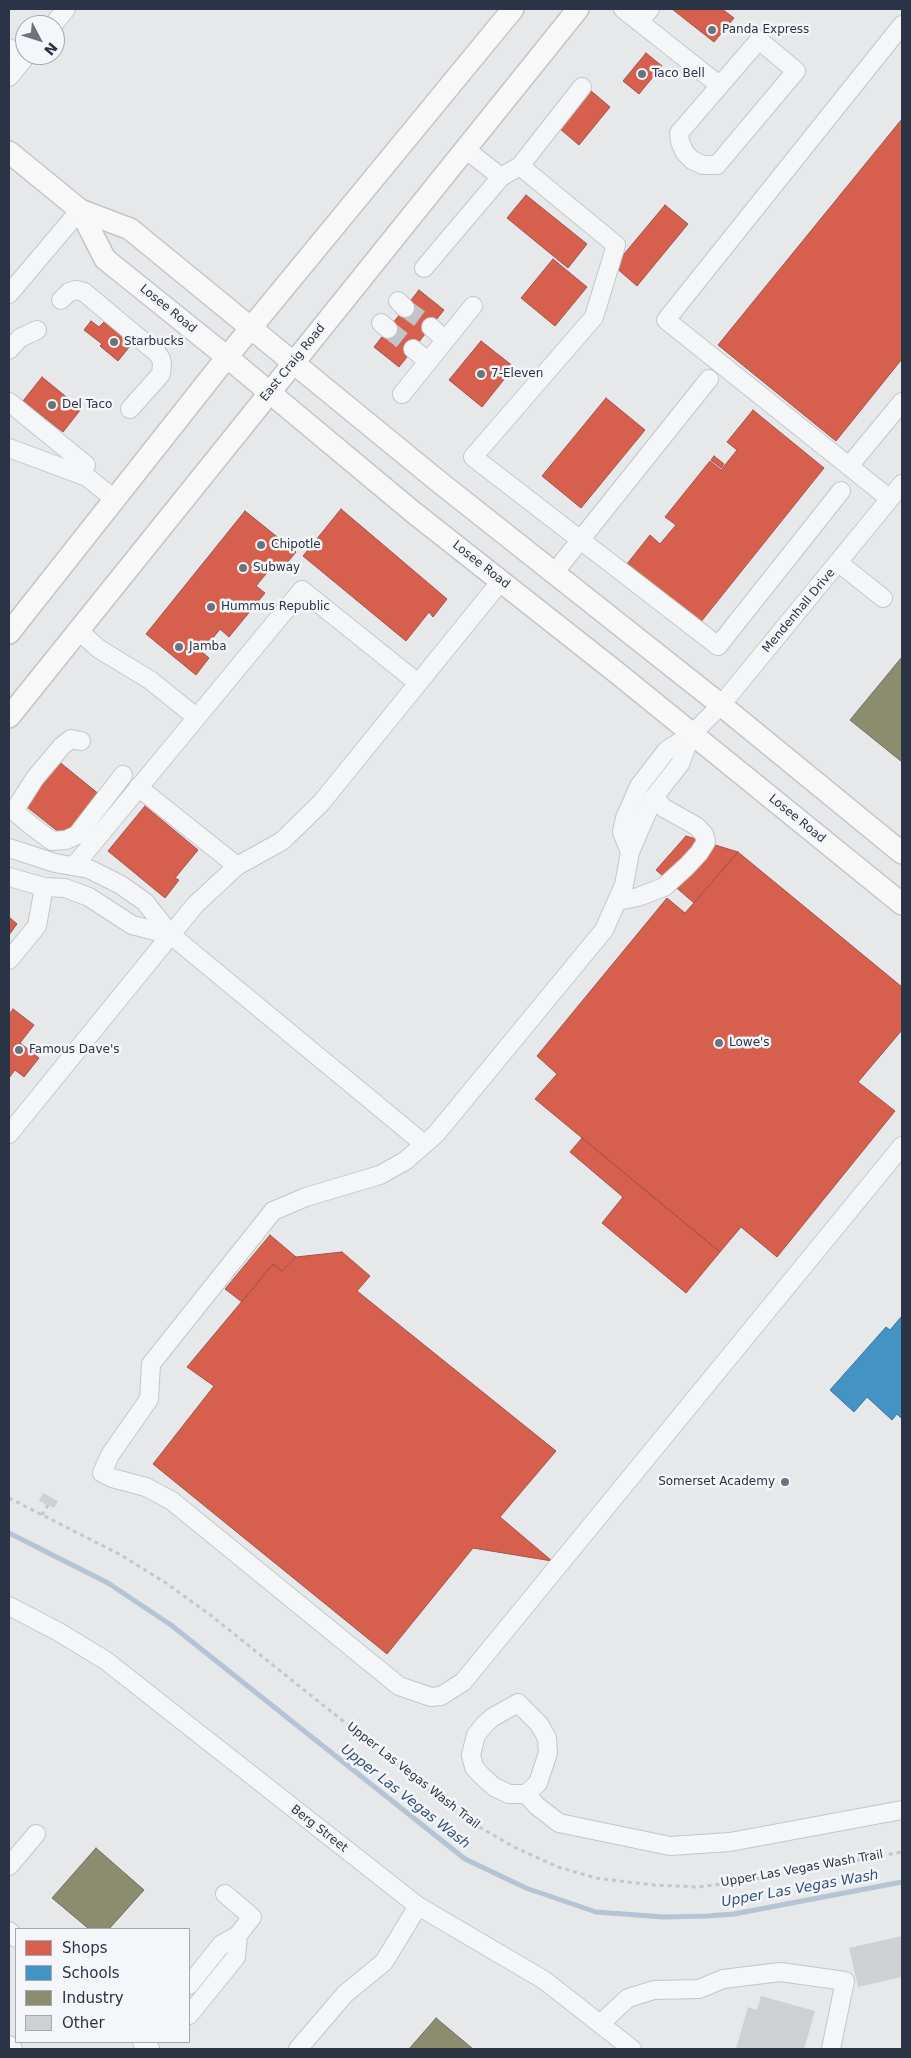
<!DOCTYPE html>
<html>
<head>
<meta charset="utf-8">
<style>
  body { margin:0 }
  #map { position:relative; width:911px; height:2058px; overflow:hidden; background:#e6e8ea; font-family:"DejaVu Sans",sans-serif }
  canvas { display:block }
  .frame { position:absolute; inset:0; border:10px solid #2b3445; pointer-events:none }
  .legend { position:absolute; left:15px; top:1928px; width:175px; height:115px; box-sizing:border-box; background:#f4f6f9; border:1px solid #a4a8b1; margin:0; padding:6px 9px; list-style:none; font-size:15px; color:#2b3445 }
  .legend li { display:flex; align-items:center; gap:10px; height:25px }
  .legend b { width:25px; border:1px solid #a4a8b1 }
  .north { position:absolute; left:15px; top:15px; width:50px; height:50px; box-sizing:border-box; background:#f4f6f9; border:1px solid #a4a8b1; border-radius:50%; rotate:130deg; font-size:14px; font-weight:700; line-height:20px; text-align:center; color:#2b3445 }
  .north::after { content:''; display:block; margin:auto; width:18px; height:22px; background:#6c737f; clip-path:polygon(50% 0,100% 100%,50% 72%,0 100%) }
</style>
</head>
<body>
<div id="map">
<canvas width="911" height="2058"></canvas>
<div class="frame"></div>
<ul class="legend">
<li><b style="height:14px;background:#d6604d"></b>Shops</li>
<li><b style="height:14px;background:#4393c3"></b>Schools</li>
<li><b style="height:14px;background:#8c8c6e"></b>Industry</li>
<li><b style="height:14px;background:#ced0d3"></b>Other</li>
</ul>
<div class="north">N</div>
</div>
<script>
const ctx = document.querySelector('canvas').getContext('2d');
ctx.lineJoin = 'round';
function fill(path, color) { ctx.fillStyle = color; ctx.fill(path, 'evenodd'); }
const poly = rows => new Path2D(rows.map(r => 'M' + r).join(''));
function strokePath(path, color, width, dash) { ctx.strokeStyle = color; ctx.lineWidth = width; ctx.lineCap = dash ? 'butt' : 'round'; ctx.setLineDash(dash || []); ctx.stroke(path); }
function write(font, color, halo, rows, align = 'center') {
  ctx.font = font + ' "DejaVu Sans",sans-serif'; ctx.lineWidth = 5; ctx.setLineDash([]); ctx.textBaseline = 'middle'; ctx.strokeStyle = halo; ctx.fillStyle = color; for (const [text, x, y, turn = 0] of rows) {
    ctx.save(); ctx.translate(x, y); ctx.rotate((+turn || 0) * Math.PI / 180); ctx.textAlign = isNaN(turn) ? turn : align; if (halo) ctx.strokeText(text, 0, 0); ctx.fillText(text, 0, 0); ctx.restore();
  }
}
const shops = poly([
  [672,9,722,9,734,18,714,42,672,9],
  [646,53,662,66,639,94,623,81,646,53],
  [590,90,610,107,579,145,559,128,590,90],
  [902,119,902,359,836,441,718,345,902,119],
  [526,195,587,244,568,268,507,218,526,195],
  [665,205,688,224,637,286,614,266,665,205],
  [553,259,587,287,555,326,521,298,553,259],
  [419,290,444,310,399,367,374,347,419,290],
  [91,321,99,327,105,321,130,341,127,344,130,346,118,361,100,346,102,344,84,330,91,321],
  [481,341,514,367,482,407,449,380,481,341],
  [42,377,81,409,63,432,23,401,42,377],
  [606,398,645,430,581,508,542,476,606,398],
  [753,410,824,468,700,623,627,564,650,535,660,544,676,525,665,517,710,461,721,470,737,450,727,442,753,410],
  [714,456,724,464,721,468,711,460,714,456],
  [341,509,447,599,433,617,429,612,406,641,303,556,341,509],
  [245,511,296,552,282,569,275,563,256,586,265,593,229,637,220,629,202,652,209,658,196,675,146,634,245,511],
  [57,760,100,795,65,837,22,803,57,760],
  [145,806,198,850,175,878,179,880,165,898,108,851,145,806],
  [686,836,738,852,694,903,656,870,686,836],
  [738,852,902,987,902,1030,858,1082,895,1111,777,1257,741,1227,720,1252,535,1099,557,1074,537,1056,667,898,685,913,738,852],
  [9,917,17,924,9,935,9,917],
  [13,1009,34,1025,20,1043,39,1058,24,1077,15,1070,9,1078,9,1015,13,1009],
  [582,1138,720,1252,686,1293,602,1223,623,1197,570,1152,582,1138],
  [270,1235,296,1257,282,1271,273,1264,242,1302,225,1289,270,1235],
  [342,1252,370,1276,357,1291,556,1451,500,1517,552,1561,473,1548,387,1654,153,1464,214,1386,187,1367,273,1264,282,1271,296,1257,342,1252]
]);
fill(shops, '#d6604d');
strokePath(shops, '#a3534b', 1);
const schools = poly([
  [902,1316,902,1419,897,1414,892,1420,867,1397,854,1412,830,1390,886,1327,890,1330,902,1316]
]);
fill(schools, '#4393c3');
strokePath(schools, '#3c769d', 1);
const industry = poly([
  [902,657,902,762,850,720,902,657],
  [96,1848,144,1890,109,1929,89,1929,52,1898,96,1848],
  [436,2018,473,2049,409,2049,436,2018]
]);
fill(industry, '#8c8c6e');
strokePath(industry, '#6f7262', 1);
strokePath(poly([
  [9,1533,108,1583,171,1625,465,1859,526,1888,596,1912,664,1917,707,1916,734,1914,902,1882]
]), '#b4c4d5', 5);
fill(poly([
  [43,1493,58,1501,54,1508,39,1501],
  [902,1936,902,1977,858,1987,849,1948],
  [761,1996,815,2011,804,2049,736,2049,748,2007,757,2010]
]), '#ced0d3');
strokePath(poly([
  [405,308,431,327],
  [388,329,413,349]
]), '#c1c4c9', 18, [18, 9]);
const minor = poly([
  [623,9,719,85],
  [639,22,650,9],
  [53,25,66,9],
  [759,40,796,71,717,165,703,165,692,160,685,153,680,142,679,133,759,40],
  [9,48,23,60],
  [9,77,27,55],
  [465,149,501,177],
  [520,166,616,245,594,317,473,457,718,646,841,491],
  [424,268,501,177,520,166,582,87],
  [9,294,80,210],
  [61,300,69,292,76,290,84,292,157,353,161,359,162,364,161,374,130,409],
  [398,301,405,308],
  [381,323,388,329],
  [431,327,445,340],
  [413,349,428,361],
  [9,350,20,338,37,330],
  [402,394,473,306],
  [9,402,86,465],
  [9,448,87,477,113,498],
  [849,466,902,402],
  [890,499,666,320,902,25],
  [839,563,883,598],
  [554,573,709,379],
  [79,631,99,649,150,680,196,717],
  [691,735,680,764,654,797,642,824,630,852,624,885,604,930,436,1134,405,1161,380,1175,306,1197,273,1211,151,1364,149,1399,110,1455,102,1473,112,1478,146,1487,172,1501,399,1686,431,1697,441,1696,463,1682,902,1146],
  [81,741,71,739,62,746,35,778,14,811,33,827,52,841,66,840,77,835,123,775],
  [138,787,237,866],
  [9,848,55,863,89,869,121,885,145,902,171,935,424,1144],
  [630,852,622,832,625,818,639,786,667,750,691,735,721,705,902,484],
  [74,866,302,590,418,683],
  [9,877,44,887,65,888,89,897,132,925,171,935],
  [617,901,638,897,664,887,687,866,699,853,706,842,704,834,696,826,664,808,654,797],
  [9,960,37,926,44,887],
  [9,1134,195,905,237,866,282,841,321,803,501,581],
  [9,1606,57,1631,105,1660,418,1906,544,1980,632,2049],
  [518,1703,539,1724,547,1738,548,1753,538,1783,526,1794,509,1794,494,1787,481,1775,474,1767,471,1755,476,1735,485,1724,493,1717,518,1703],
  [526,1794,537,1806,559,1823,670,1846,730,1842,902,1810],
  [9,1866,36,1834],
  [9,1931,16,1938],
  [189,1985,222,1944,238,1935,252,1917,225,1894],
  [189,2015,236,1957,238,1935],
  [600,2024,628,1998,654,1990,699,1989,723,1979,780,1972,845,1981,831,2049],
  [142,2042,150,2048],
  [9,2045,13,2049],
  [298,2049,345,1994,384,1962,418,1906]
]);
const major = poly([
  [9,152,80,210,130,229,438,481,721,705,902,853],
  [80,210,105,259,227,357,413,512,616,672,902,904],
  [9,633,227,357,513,9],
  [9,717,578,9]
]);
strokePath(minor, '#c4c6c8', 20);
strokePath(major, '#c2c5c8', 24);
strokePath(poly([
  [9,1498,121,1555,166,1583,209,1614,467,1820,514,1847,558,1867,596,1878,653,1885,698,1887,743,1881,902,1852],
  [42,1515,48,1505]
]), '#c5c6ca', 3, [4, 4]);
strokePath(minor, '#f5f6f7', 18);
strokePath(major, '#f8f8f8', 21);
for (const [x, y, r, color] of [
  [712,30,5,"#6c737f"],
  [642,74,5,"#6c737f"],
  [114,342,5,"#6c737f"],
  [481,374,5,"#6c737f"],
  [52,405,5,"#6c737f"],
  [261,545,5,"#6c737f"],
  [243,568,5,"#6c737f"],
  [211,607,5,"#6c737f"],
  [179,647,5,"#6c737f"],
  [719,1043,5,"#6c737f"],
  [19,1050,5,"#6c737f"],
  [785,1482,5,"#6c737f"]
]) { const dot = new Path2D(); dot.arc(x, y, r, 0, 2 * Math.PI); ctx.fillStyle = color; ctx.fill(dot); strokePath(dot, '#f4f6f9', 2); }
write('12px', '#2b3445', '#f4f6f9', [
  ["Panda Express",722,30],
  ["Taco Bell",652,74],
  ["Starbucks",124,342],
  ["7-Eleven",491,374],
  ["Del Taco",62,405],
  ["Chipotle",271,545],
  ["Subway",253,568],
  ["Hummus Republic",221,607],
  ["Jamba",189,647],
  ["Lowe's",729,1043],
  ["Famous Dave's",29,1050],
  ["Somerset Academy",775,1482,"right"]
], 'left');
write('12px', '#2b3445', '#f4f6f9', [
  ["Losee Road",168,309,39],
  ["East Craig Road",293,363,-51],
  ["Losee Road",481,565,38],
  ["Mendenhall Drive",799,611,-50],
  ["Losee Road",797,819,39],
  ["Upper Las Vegas Wash Trail",413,1776,38],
  ["Berg Street",319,1829,38],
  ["Upper Las Vegas Wash Trail",802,1869,-10]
]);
write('italic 14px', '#34527a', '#f4f6f9', [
  ["Upper Las Vegas Wash",405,1797,38],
  ["Upper Las Vegas Wash",800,1889,-10]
]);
</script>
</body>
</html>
